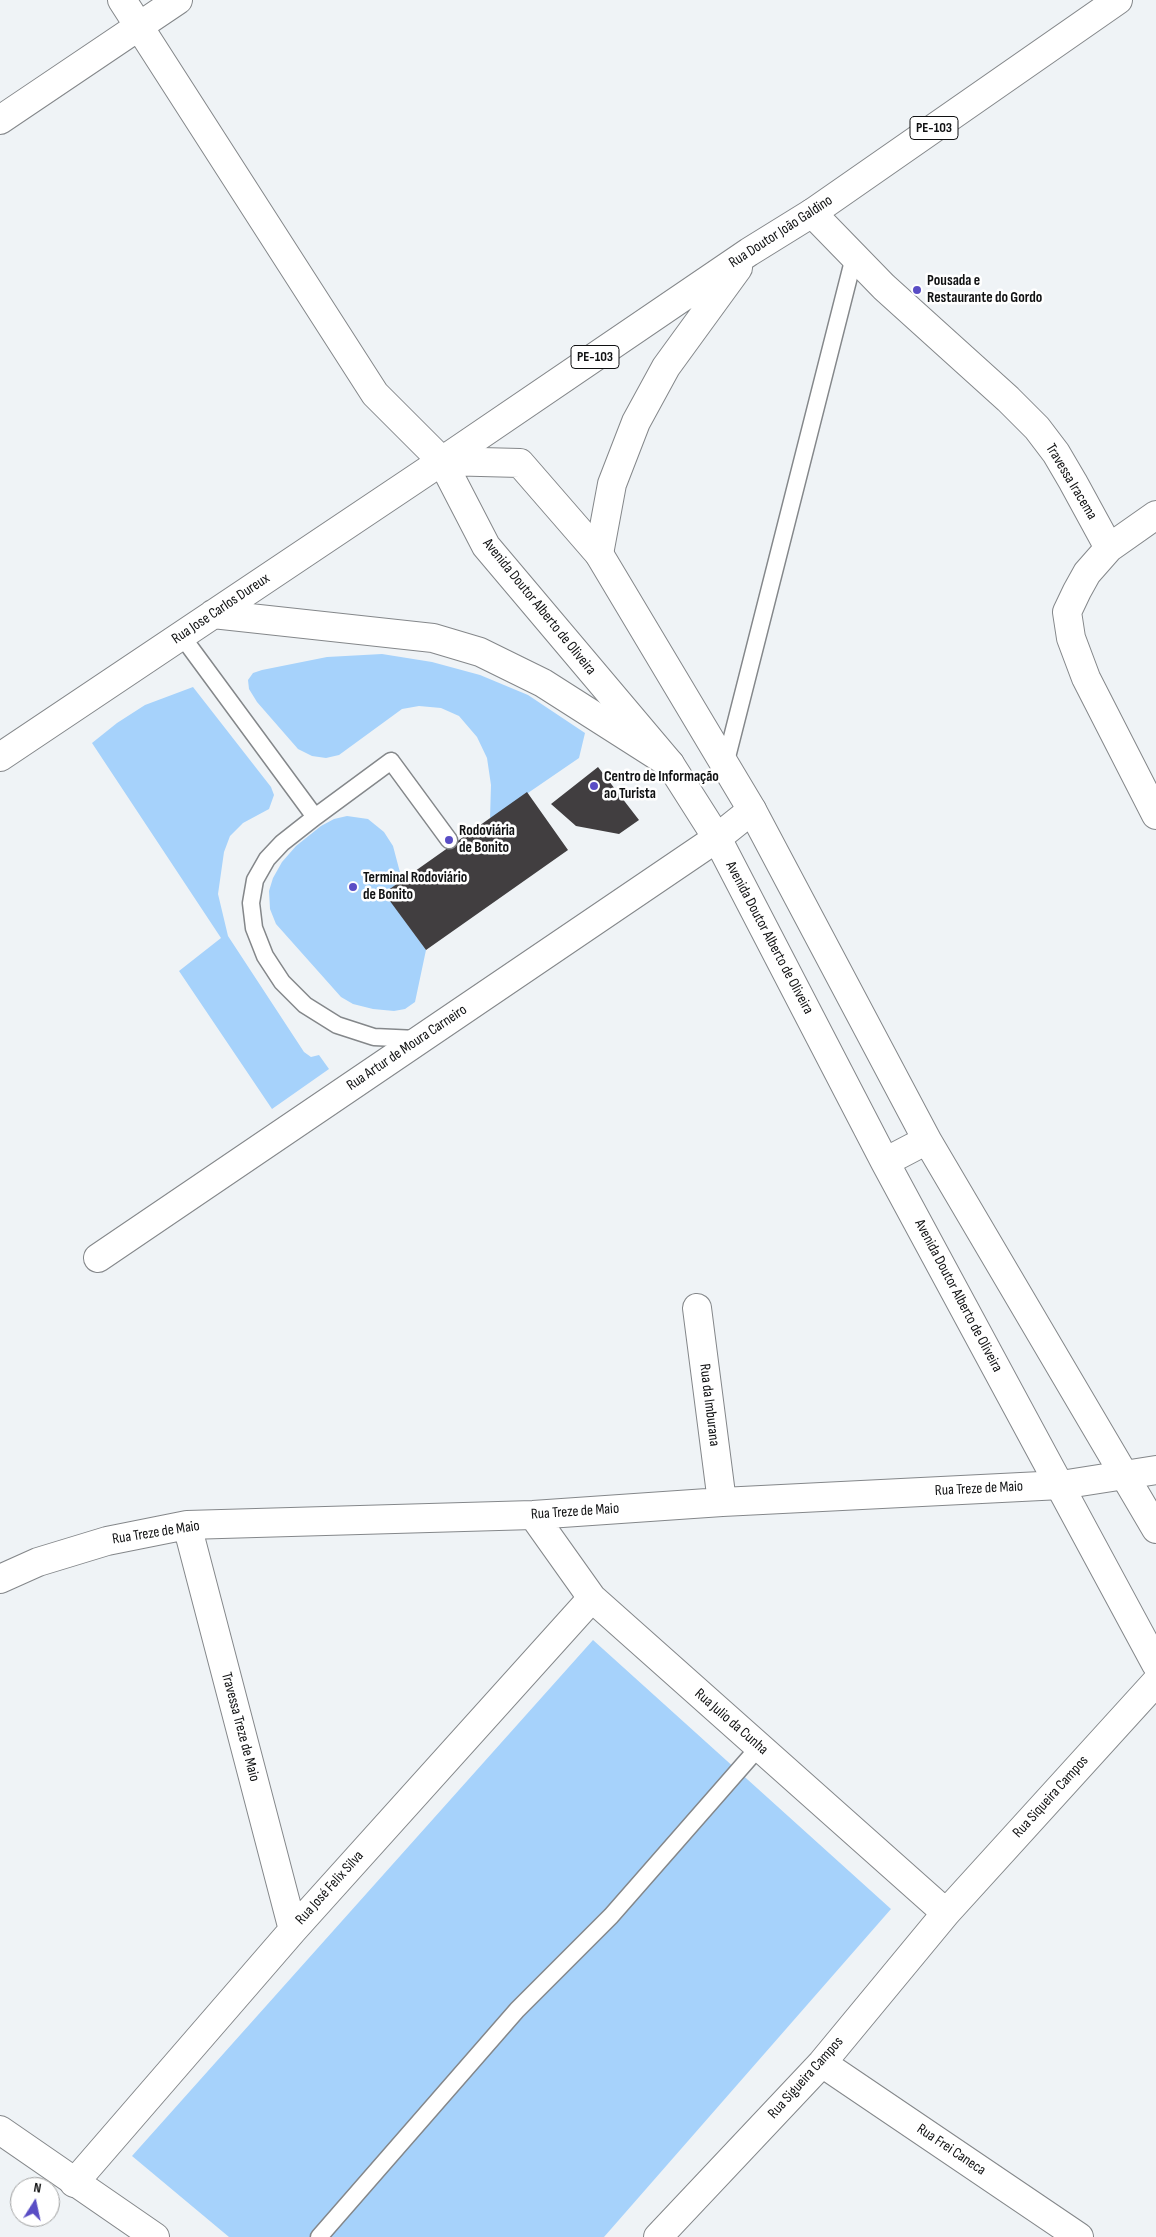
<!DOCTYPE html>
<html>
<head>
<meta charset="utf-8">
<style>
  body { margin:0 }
  #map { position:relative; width:1156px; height:2237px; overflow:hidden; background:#eff3f6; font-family:"Sofia Sans Condensed",sans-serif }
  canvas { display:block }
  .north { position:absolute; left:10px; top:2177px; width:50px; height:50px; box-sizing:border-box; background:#fff; border:1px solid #9fa0a0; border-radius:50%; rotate:10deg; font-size:14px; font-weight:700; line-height:20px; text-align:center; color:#101112 }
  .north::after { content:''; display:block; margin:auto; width:18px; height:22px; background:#594dc5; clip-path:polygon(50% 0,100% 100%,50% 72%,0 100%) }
</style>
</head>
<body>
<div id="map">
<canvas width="1156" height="2237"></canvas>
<div class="north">N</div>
</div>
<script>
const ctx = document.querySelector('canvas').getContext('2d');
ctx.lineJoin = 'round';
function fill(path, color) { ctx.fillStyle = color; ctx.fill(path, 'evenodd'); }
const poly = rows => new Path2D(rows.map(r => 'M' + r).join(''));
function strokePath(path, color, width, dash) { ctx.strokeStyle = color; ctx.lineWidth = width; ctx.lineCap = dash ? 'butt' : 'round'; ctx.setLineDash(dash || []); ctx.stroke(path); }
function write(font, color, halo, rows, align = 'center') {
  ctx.font = font + ' "Sofia Sans Condensed",sans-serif'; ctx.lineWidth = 5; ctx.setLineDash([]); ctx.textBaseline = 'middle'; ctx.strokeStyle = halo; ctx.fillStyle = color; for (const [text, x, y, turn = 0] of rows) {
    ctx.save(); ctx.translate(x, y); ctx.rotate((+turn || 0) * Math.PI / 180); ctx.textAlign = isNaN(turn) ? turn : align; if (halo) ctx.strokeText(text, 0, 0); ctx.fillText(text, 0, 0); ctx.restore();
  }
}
fill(poly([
  [382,654,432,662,480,675,528,695,585,733,579,758,490,819,491,785,487,758,477,737,459,716,441,708,419,706,402,709,339,755,326,758,312,756,298,749,257,702,249,689,248,680,253,673,262,670,327,657],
  [193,687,271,787,274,795,269,809,243,823,230,836,224,852,218,894,228,936,304,1052,311,1057,319,1055,329,1069,272,1109,179,971,221,938,92,743,117,723,145,705],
  [347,816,368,819,384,832,393,846,402,880,385,893,426,950,415,1002,405,1009,394,1011,373,1009,353,1004,341,997,276,924,270,909,269,891,273,878,282,862,296,846,321,826,334,819],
  [593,1640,891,1909,604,2237,229,2237,132,2156]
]), '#a6d2fb');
fill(poly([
  [598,767,639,820,619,834,576,826,551,804],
  [527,792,568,850,426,950,384,893]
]), '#413e40');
const service = poly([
  [181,635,315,817,391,761,449,840],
  [725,765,854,257],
  [315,817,282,843,267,859,255,880,251,903,254,928,265,956,282,982,305,1005,337,1025,374,1037,417,1039],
  [319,2237,517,2010,611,1916,759,1747]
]);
const minor = poly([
  [122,0,375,394,442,461],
  [0,120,178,0],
  [812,213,884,287,1008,399,1037,428,1056,453,1073,482,1109,548,1087,573,1077,591,1067,612,1071,638,1086,678,1156,815],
  [1109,548,1156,515],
  [98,1258,717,838,752,810],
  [697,1308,722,1502],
  [533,1515,592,1598,946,1913],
  [187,1525,293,1930],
  [0,1579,38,1562,107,1541,187,1525,533,1515,722,1502,1061,1485,1156,1470],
  [822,2063,1079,2237],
  [74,2183,293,1930,592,1598],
  [658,2237,822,2063,946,1913,1156,1682]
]);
const tertiary = poly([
  [885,1162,927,1140],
  [1156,1529,927,1140,752,810,599,554,520,463,442,461,486,546,670,764,717,838,885,1162,1156,1664],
  [0,2130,155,2237]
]);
const primary = poly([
  [599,554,612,484,636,422,666,367,738,268],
  [213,614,433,638,480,652,543,683,670,764],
  [0,757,442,461,749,252,812,213,1118,0]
]);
strokePath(service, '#84878a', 19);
strokePath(minor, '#84878a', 30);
strokePath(tertiary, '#84878a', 30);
strokePath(primary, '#84878a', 30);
strokePath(service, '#fff', 16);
strokePath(minor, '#fff', 28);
strokePath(tertiary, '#fff', 28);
strokePath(primary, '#fff', 28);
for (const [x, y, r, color] of [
  [917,290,5,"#594dc5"],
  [594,786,5,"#594dc5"],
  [449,840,5,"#594dc5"],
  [353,887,5,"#594dc5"]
]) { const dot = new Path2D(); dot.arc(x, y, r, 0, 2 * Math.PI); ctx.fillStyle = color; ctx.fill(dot); strokePath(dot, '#fff', 2); }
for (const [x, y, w] of [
  [934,128,48],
  [595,357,48]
]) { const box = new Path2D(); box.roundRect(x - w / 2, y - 11.5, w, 23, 4); ctx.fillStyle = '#fff'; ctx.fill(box); strokePath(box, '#101112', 1); }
write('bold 14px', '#101112', null, [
  ["PE-103",934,128],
  ["PE-103",595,357]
]);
write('15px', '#101112', '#fff', [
  ["Rua Doutor João Galdino",781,232,-33],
  ["Travessa Iracema",1071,482,59],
  ["Avenida Doutor Alberto de Oliveira",539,607,51],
  ["Rua Jose Carlos Dureux",221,609,-34],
  ["Avenida Doutor Alberto de Oliveira",769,938,62],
  ["Rua Artur de Moura Carneiro",407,1048,-34],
  ["Avenida Doutor Alberto de Oliveira",958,1296,62],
  ["Rua da Imburana",709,1405,83],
  ["Rua Treze de Maio",979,1489,-3],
  ["Rua Treze de Maio",575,1512,-4],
  ["Rua Treze de Maio",156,1533,-9],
  ["Rua Julio da Cunha",731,1722,41],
  ["Travessa Treze de Maio",240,1727,75],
  ["Rua Siqueira Campos",1051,1797,-48],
  ["Rua José Felix Silva",330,1888,-48],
  ["Rua Sigueira Campos",806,2078,-48],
  ["Rua Frei Caneca",951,2150,34]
]);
write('bold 15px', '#101112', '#fff', [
  ["Pousada e",927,281],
  ["Restaurante do Gordo",927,298],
  ["Centro de Informação",604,777],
  ["ao Turista",604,794],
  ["Rodoviária",459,831],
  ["de Bonito",459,848],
  ["Terminal Rodoviário",363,878],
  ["de Bonito",363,895]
], 'left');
</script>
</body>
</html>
